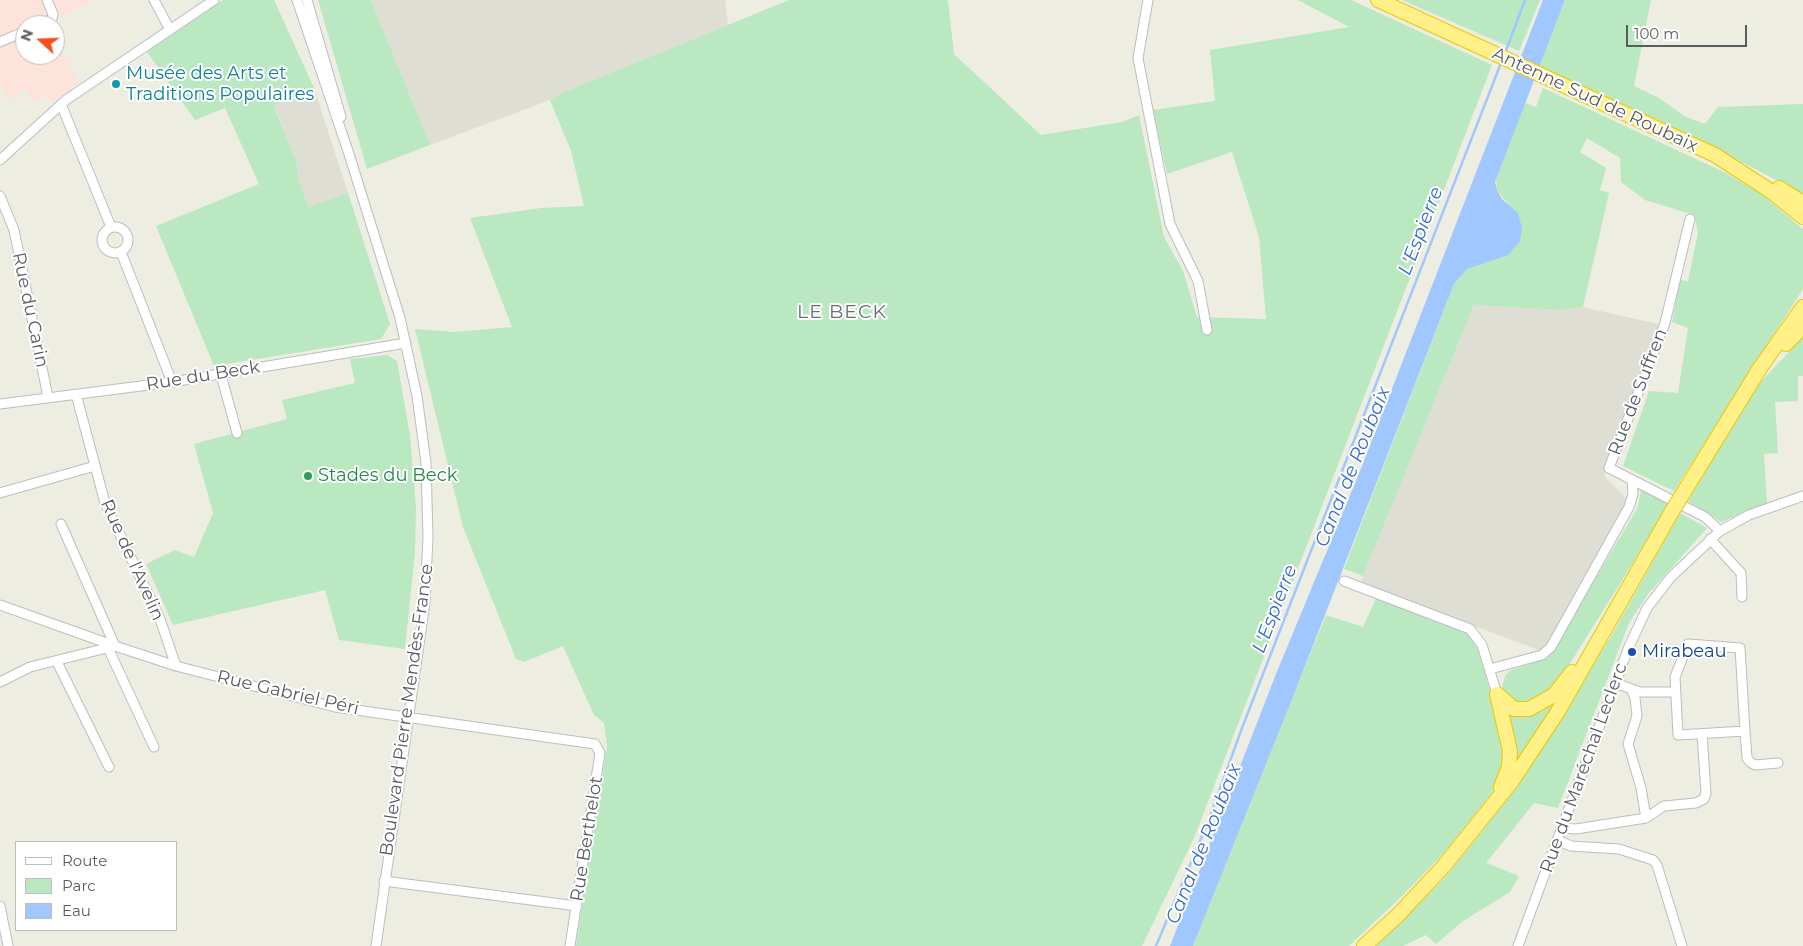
<!DOCTYPE html>
<html>
<head>
<meta charset="utf-8">
<style>
  body { margin:0 }
  #map { position:relative; width:1803px; height:946px; overflow:hidden; background:#eeede1; font-family:Montserrat,sans-serif }
  canvas { display:block }
  .legend { position:absolute; left:15px; top:841px; width:162px; height:90px; box-sizing:border-box; background:#fff; border:1px solid #bdbec1; margin:0; padding:6px 9px; list-style:none; font-size:15px; color:#595c63 }
  .legend li { display:flex; align-items:center; gap:10px; height:25px }
  .legend b { width:25px; border:1px solid #bdbec1 }
  .north { position:absolute; left:15px; top:15px; width:50px; height:50px; box-sizing:border-box; background:#fff; border:1px solid #bdbec1; border-radius:50%; rotate:290deg; font-size:14px; font-weight:700; line-height:20px; text-align:center; color:#595c63 }
  .north::after { content:''; display:block; margin:auto; width:18px; height:22px; background:#f84d1c; clip-path:polygon(50% 0,100% 100%,50% 72%,0 100%) }
  .scale { position:absolute; left:1626px; top:25px; width:121px; height:22px; box-sizing:border-box; border:2px solid #595c63; border-top:0; padding-left:6px; font-size:15px; line-height:18px; white-space:nowrap; color:#595c63; -webkit-text-stroke:4px #fff; paint-order:stroke }
</style>
</head>
<body>
<div id="map">
<canvas width="1803" height="946"></canvas>
<ul class="legend">
<li><b style="height:6px;background:#fff"></b>Route</li>
<li><b style="height:14px;background:#bae8c1"></b>Parc</li>
<li><b style="height:14px;background:#a0c8ff"></b>Eau</li>
</ul>
<div class="north">N</div>
<div class="scale">100 m</div>
</div>
<script>
const ctx = document.querySelector('canvas').getContext('2d');
ctx.lineJoin = 'round';
function fill(path, color) { ctx.fillStyle = color; ctx.fill(path, 'evenodd'); }
const poly = rows => new Path2D(rows.map(r => 'M' + r).join(''));
function strokePath(path, color, width, dash) { ctx.strokeStyle = color; ctx.lineWidth = width; ctx.lineCap = dash ? 'butt' : 'round'; ctx.setLineDash(dash || []); ctx.stroke(path); }
function write(font, color, halo, rows, align = 'center') {
  ctx.font = font + ' Montserrat,sans-serif'; ctx.lineWidth = 4; ctx.setLineDash([]); ctx.textBaseline = 'middle'; ctx.strokeStyle = halo; ctx.fillStyle = color; for (const [text, x, y, turn = 0] of rows) {
    ctx.save(); ctx.translate(x, y); ctx.rotate((+turn || 0) * Math.PI / 180); ctx.textAlign = isNaN(turn) ? turn : align; if (halo) ctx.strokeText(text, 0, 0); ctx.fillText(text, 0, 0); ctx.restore();
  }
}
fill(poly([
  [371,0,725,0,728,25,559,94,550,100,430,145],
  [314,88,348,193,308,207,299,178,296,160,273,104],
  [1474,305,1560,310,1583,307,1658,324,1657,338,1604,476,1628,500,1544,652,1360,583]
]), '#deded5');
fill(poly([
  [0,0,94,0,45,25,25,25,25,55,55,55,55,41,79,82,51,103,45,94,35,102,25,88,9,101,0,83]
]), '#fde3da');
fill(poly([
  [223,0,274,0,314,88,273,105,296,160,299,178,308,207,348,193,390,324,381,339,214,366,156,226,259,184,225,108,195,120,147,52],
  [318,0,371,0,430,145,367,169],
  [789,0,948,0,954,54,1041,135,1122,122,1139,115,1164,237,1183,271,1197,317,1266,319,1259,237,1232,152,1167,174,1153,110,1215,101,1210,50,1349,27,1298,0,1351,0,1492,65,1194,838,1142,946,576,946,607,746,604,723,594,715,563,646,524,662,516,659,463,527,415,329,454,332,512,327,470,218,541,208,584,206,571,151,550,100,559,94],
  [1402,0,1540,0,1519,51],
  [1565,0,1651,0,1634,86,1659,98,1686,117,1705,124,1718,107,1803,104,1803,194,1684,132,1539,67],
  [1543,88,1726,173,1764,196,1803,229,1803,289,1674,491,1623,466,1649,391,1678,393,1688,328,1672,322,1680,280,1688,281,1698,233,1694,215,1645,200,1621,182,1620,158,1587,138,1580,152,1606,168,1600,190,1609,193,1583,307,1560,310,1474,305,1363,576,1344,569,1454,284,1467,269,1488,261,1508,204,1497,190,1496,179,1525,103,1536,107],
  [1803,337,1803,376,1798,376,1798,401,1775,402,1778,453,1764,454,1767,503,1721,522,1688,501,1756,387],
  [387,355,397,361,410,435,416,508,415,552,405,649,339,640,325,590,173,625,146,564,175,550,194,557,213,513,194,444,287,419,282,400,355,383,350,359],
  [1641,490,1669,505,1564,673,1550,691,1522,705,1505,697,1502,687,1505,676,1509,671,1538,661,1553,650,1638,507],
  [1680,513,1707,528,1648,594,1629,623,1558,808,1534,803,1486,863,1519,876,1510,892,1463,921,1436,944,1426,935,1403,946,1376,946,1444,879,1521,782,1613,633],
  [1376,599,1452,625,1467,634,1477,647,1506,745,1499,784,1444,853,1398,900,1349,946,1193,946,1326,615,1363,627],
  [1558,700,1517,763,1515,762,1514,738,1505,713]
]), '#bae8c1');
fill(poly([
  [1543,0,1565,0,1495,182,1497,190,1502,199,1518,213,1522,228,1520,241,1508,255,1467,269,1454,284,1291,702,1193,946,1170,946,1276,674,1360,471]
]), '#a0c8ff');
strokePath(poly([
  [1505,53,1525,0],
  [1156,946,1208,822,1242,728,1501,63]
]), '#a0c8ff', 2.5);
const minor = poly([
  [154,0,170,30],
  [297,0,349,154,400,318,417,396,426,463,428,537,425,602,376,946],
  [307,0,341,117],
  [1148,0,1138,58,1170,224,1198,281,1207,330],
  [39,25,52,19,53,14,47,0],
  [0,42,25,31],
  [61,104,111,227],
  [0,160,66,100,214,0],
  [0,196,14,230,48,397],
  [1690,219,1665,323,1609,468,1705,517,1720,531],
  '102 240a13 13 0 1 1 26 0a13 13 0 1 1-26 0Z',
  [121,252,172,382],
  [221,375,237,433],
  [76,394,105,503,160,619,176,666],
  [0,404,172,382,406,343],
  [0,493,95,466],
  [61,524,115,646],
  [1710,539,1741,573,1742,597],
  [1344,581,1470,629,1482,645,1497,694],
  [0,605,115,646],
  [1688,644,1740,648,1745,731,1678,735,1675,677,1688,644],
  [108,648,154,747],
  [57,662,109,767],
  [1490,669,1542,655,1551,647,1629,507,1633,494,1632,480],
  [0,682,30,667,115,646,176,666,335,707,595,744,600,753,570,946],
  [1615,683,1640,692,1675,692],
  [1745,731,1747,758,1750,762,1755,765,1778,763],
  [1646,818,1664,806,1696,803,1704,799,1706,793,1702,734],
  [1561,828,1576,829,1646,818,1641,788,1628,744,1637,716,1635,698,1631,689],
  [1557,840,1571,846,1619,849,1653,860,1657,865,1682,946],
  [384,881,577,906],
  [0,906,8,946],
  [1518,946,1628,649,1647,608,1671,577,1720,531,1749,515,1803,496]
]);
const highway = poly([
  [1378,0,1715,155,1772,192,1803,217],
  [1779,188,1803,203],
  [1786,344,1803,326],
  [1685,490,1760,368,1803,307],
  [1497,694,1514,709,1529,709,1554,695,1572,672],
  [1497,694,1510,751,1509,767,1501,787],
  [1364,946,1397,916,1443,867,1512,781,1557,713,1671,513]
]);
strokePath(minor, '#bbbdc4', 11);
strokePath(highway, '#efc600', 16);
strokePath(minor, '#fff', 9);
strokePath(highway, '#fff187', 14);
const highwayBridge = poly([
  [1671,513,1685,490]
]);
strokePath(highwayBridge, '#efc600', 16, []);
strokePath(highwayBridge, '#fff187', 14);
for (const [x, y, r, color] of [
  [116,84,5,"#0f9aa8"],
  [308,476,5,"#2e9e5b"],
  [1632,652,5,"#1a4fb4"]
]) { const dot = new Path2D(); dot.arc(x, y, r, 0, 2 * Math.PI); ctx.fillStyle = color; ctx.fill(dot); strokePath(dot, '#fff', 2); }
write('18px', '#0d838f', '#fff', [
  ["Musée des Arts et",126,74],
  ["Traditions Populaires",126,95]
], 'left');
write('18px', '#595c63', '#fff', [
  ["Antenne Sud de Roubaix",1595,100,25],
  ["Rue du Carin",30,310,78],
  ["Rue du Beck",203,376,-9],
  ["Rue de Suffren",1638,392,-69],
  ["Rue de l'Avelin",132,560,66],
  ["Rue Gabriel Péri",288,693,13],
  ["Boulevard Pierre Mendès-France",407,710,-82],
  ["Rue du Maréchal Leclerc",1584,768,-70],
  ["Rue Berthelot",587,839,-81]
]);
write('18px', '#27864d', '#fff', [
  ["Stades du Beck",318,476]
], 'left');
write('18px', '#164399', '#fff', [
  ["Mirabeau",1642,652]
], 'left');
write('italic 19px', '#386bcd', '#fff', [
  ["L'Espierre",1421,231,-69],
  ["Canal de Roubaix",1353,467,-68],
  ["L'Espierre",1275,609,-69],
  ["Canal de Roubaix",1204,844,-68]
]);
ctx.letterSpacing = '1px';
write('19px', '#6a6e75', '#fff', [
  ["LE BECK",842,312]
]);
ctx.letterSpacing = '0px';
</script>
</body>
</html>
